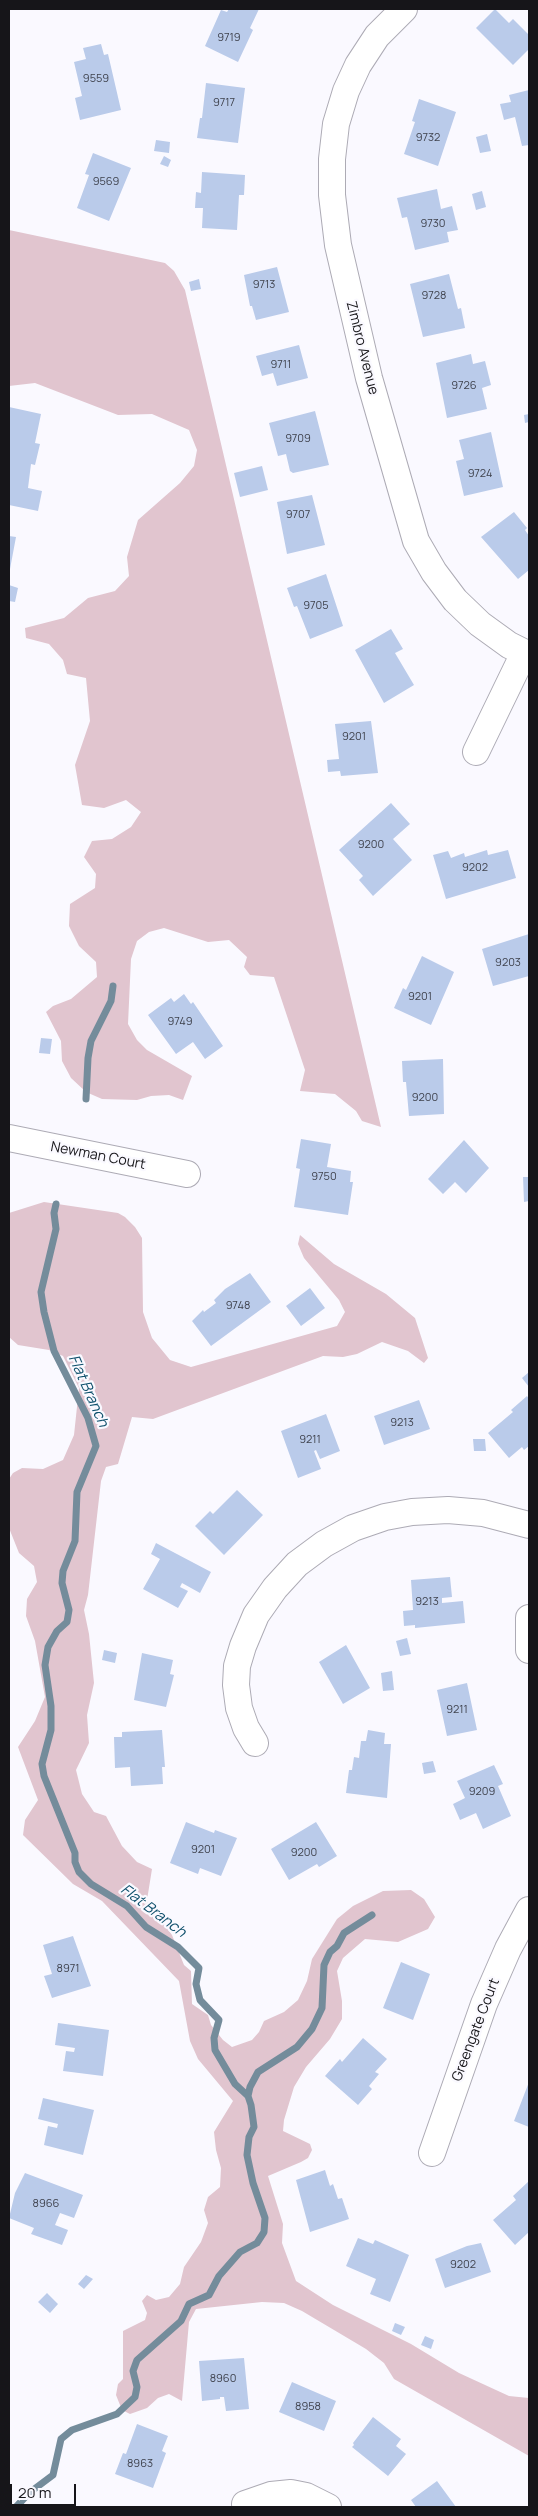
<!DOCTYPE html>
<html>
<head>
<meta charset="utf-8">
<style>
  body { margin:0 }
  #map { position:relative; width:538px; height:2516px; overflow:hidden; background:#faf9ff; font-family:Manrope,sans-serif }
  canvas { display:block }
  .frame { position:absolute; inset:0; border:10px solid #161519; pointer-events:none }
  .scale { position:absolute; left:10px; top:2484px; width:66px; height:22px; box-sizing:border-box; border:2px solid #161519; border-top:0; padding-left:6px; font-size:15px; line-height:18px; white-space:nowrap; color:#161519; -webkit-text-stroke:4px #faf9ff; paint-order:stroke }
</style>
</head>
<body>
<div id="map">
<canvas width="538" height="2516"></canvas>
<div class="frame"></div>
<div class="scale">20 m</div>
</div>
<script>
const ctx = document.querySelector('canvas').getContext('2d');
ctx.lineJoin = 'round';
function fill(path, color) { ctx.fillStyle = color; ctx.fill(path, 'evenodd'); }
const poly = rows => new Path2D(rows.map(r => 'M' + r).join(''));
function strokePath(path, color, width, dash) { ctx.strokeStyle = color; ctx.lineWidth = width; ctx.lineCap = dash ? 'butt' : 'round'; ctx.setLineDash(dash || []); ctx.stroke(path); }
function write(font, color, halo, rows, align = 'center') {
  ctx.font = font + ' Manrope,sans-serif'; ctx.lineWidth = 4.5; ctx.setLineDash([]); ctx.textBaseline = 'middle'; ctx.strokeStyle = halo; ctx.fillStyle = color; for (const [text, x, y, turn = 0] of rows) {
    ctx.save(); ctx.translate(x, y); ctx.rotate((+turn || 0) * Math.PI / 180); ctx.textAlign = isNaN(turn) ? turn : align; if (halo) ctx.strokeText(text, 0, 0); ctx.fillText(text, 0, 0); ctx.restore();
  }
}
fill(poly([
  [9,230,165,263,174,271,185,290,381,1127,362,1121,356,1111,335,1094,300,1091,305,1070,274,977,250,975,244,967,247,957,229,940,208,942,164,928,149,932,137,941,131,959,128,1024,137,1040,147,1050,192,1076,183,1100,169,1095,151,1096,137,1100,102,1099,86,1092,71,1078,62,1061,61,1041,46,1012,53,1006,71,999,97,977,96,962,79,946,69,926,70,904,95,888,96,874,84,857,92,841,112,839,131,827,141,812,126,800,104,808,82,805,75,765,90,721,86,678,67,674,63,660,49,644,26,638,25,628,64,618,88,598,115,591,129,576,127,557,138,520,180,483,194,466,197,450,189,430,152,414,118,415,35,383,9,386],
  [44,1202,118,1213,125,1217,135,1227,142,1238,143,1312,152,1338,170,1360,191,1367,337,1326,345,1312,339,1300,304,1258,298,1244,300,1235,334,1264,386,1294,415,1318,428,1358,424,1363,408,1351,382,1342,357,1354,343,1357,323,1356,153,1419,132,1417,118,1464,106,1467,101,1481,88,1595,84,1610,89,1634,94,1683,87,1715,89,1743,76,1770,82,1794,94,1812,106,1816,122,1846,137,1862,152,1869,147,1900,172,1935,184,1965,191,1971,192,2004,208,2015,211,2025,223,2040,232,2047,252,2040,259,2032,264,2021,284,2012,298,2000,307,1981,312,1959,337,1919,353,1906,383,1891,411,1890,424,1899,435,1917,428,1929,398,1942,365,1939,343,1958,337,1971,342,2001,342,2019,330,2039,306,2067,294,2087,284,2120,283,2131,310,2144,312,2150,308,2158,301,2162,268,2176,283,2224,282,2243,296,2281,333,2305,411,2344,459,2373,509,2396,529,2398,529,2456,394,2379,384,2363,366,2349,302,2311,284,2303,262,2302,196,2309,189,2322,182,2401,169,2394,158,2398,147,2408,130,2414,122,2410,116,2395,118,2384,123,2379,123,2331,145,2320,147,2313,142,2301,147,2295,156,2300,169,2297,180,2284,184,2267,201,2242,208,2223,204,2210,208,2197,220,2187,221,2168,216,2150,214,2132,233,2101,198,2059,190,2041,179,1981,102,1901,73,1884,23,1835,25,1820,38,1800,18,1747,35,1721,45,1697,35,1641,26,1616,27,1599,37,1582,34,1566,19,1553,9,1528,9,1479,13,1473,22,1468,43,1469,63,1460,74,1435,79,1388,63,1356,49,1350,18,1345,9,1337,9,1213]
]), '#e1c5cf');
strokePath(poly([
  [86,1099,88,1058,91,1041,111,1001,113,986],
  [248,2096,250,2087,258,2072,297,2047,312,2029,322,2008,324,1965,330,1952,337,1946,344,1933,372,1915],
  [16,2507,29,2493,53,2475,61,2439,72,2430,117,2414,135,2397,137,2387,133,2371,137,2360,181,2321,189,2304,209,2295,219,2276,240,2252,257,2243,264,2232,265,2218,253,2183,247,2155,249,2137,254,2127,251,2105,248,2096,235,2084,215,2050,214,2038,219,2020,200,2000,196,1984,199,1968,178,1947,146,1927,127,1906,91,1884,79,1872,75,1862,75,1853,44,1776,42,1764,51,1730,51,1706,45,1665,48,1647,57,1631,67,1622,69,1610,62,1583,63,1571,75,1541,77,1492,96,1446,88,1418,54,1351,44,1312,41,1292,56,1229,54,1213,56,1204]
]), '#748c9b', 7);
fill(poly([
  [229,9,259,9,250,28,253,30,238,62,205,46,221,10,227,12],
  [495,9,509,23,513,19,529,35,529,49,513,65,476,28],
  [101,44,104,55,108,54,121,110,80,120,75,98,82,96,74,62,86,59,83,48],
  [206,83,245,88,238,143,197,138,200,118,202,118],
  [529,90,529,145,522,146,515,117,504,120,500,104,511,102,509,95],
  [419,99,456,112,438,166,404,154,415,122,412,121],
  [487,134,491,151,480,153,476,137],
  [156,140,170,142,169,153,154,151],
  [93,153,131,168,109,221,77,208,89,175,85,174],
  [164,156,171,160,168,167,160,164],
  [202,172,245,175,244,195,239,195,237,230,202,228,203,208,195,208,196,192,201,193],
  [437,189,441,209,452,206,458,230,447,232,449,242,415,250,407,217,402,218,397,198],
  [482,191,486,207,476,210,472,194],
  [277,267,289,312,256,320,252,306,250,306,244,275],
  [449,274,458,309,461,308,465,328,423,337,410,284],
  [199,279,201,289,191,291,189,282],
  [299,345,308,378,277,386,273,373,262,376,256,356],
  [471,354,473,364,485,361,491,385,482,388,487,409,447,418,436,363],
  [9,407,41,414,35,443,40,444,35,465,31,464,28,488,42,491,38,511,9,505],
  [315,411,329,465,293,473,290,471,286,454,278,456,269,423],
  [529,414,529,422,525,423,524,415],
  [491,432,503,487,464,496,456,461,464,459,459,440],
  [262,466,268,490,240,497,234,473],
  [312,495,325,545,287,554,277,502],
  [514,512,527,528,525,530,529,536,529,570,518,579,481,537],
  [9,536,16,537,10,569,9,569],
  [326,574,343,626,310,639,297,606,294,607,287,588],
  [9,585,18,588,15,602,9,601],
  [391,629,403,649,395,653,414,685,384,703,355,650],
  [371,721,378,773,341,776,340,771,328,772,327,760,339,759,335,724],
  [391,803,410,824,393,839,412,860,373,896,359,880,363,876,339,850],
  [487,850,488,855,508,850,516,878,446,899,433,855,448,851,451,858,464,853,465,857],
  [529,934,529,976,493,986,482,949],
  [422,956,454,972,431,1025,394,1008,403,988,406,990],
  [184,994,191,1004,193,1002,223,1046,205,1059,193,1042,176,1054,148,1015,171,998,174,1002],
  [41,1038,52,1039,50,1054,39,1053],
  [443,1059,444,1114,409,1116,406,1082,403,1082,402,1061],
  [301,1139,331,1144,327,1167,351,1171,350,1182,353,1182,348,1215,294,1207,300,1169,296,1168],
  [464,1140,489,1168,466,1193,455,1182,443,1194,428,1179],
  [523,1177,529,1177,529,1201,524,1202],
  [250,1273,271,1302,211,1346,192,1321,203,1310,204,1312,216,1303,214,1300,225,1289],
  [310,1288,325,1308,301,1326,286,1306],
  [529,1372,529,1387,522,1378],
  [527,1396,529,1399,529,1446,524,1450,522,1447,509,1458,488,1433,513,1412,511,1410],
  [419,1400,430,1429,384,1445,374,1416],
  [326,1414,340,1451,320,1459,316,1450,314,1451,321,1469,298,1478,281,1431],
  [473,1439,485,1439,486,1451,474,1451],
  [237,1490,263,1515,224,1555,195,1526,210,1511,213,1514],
  [156,1543,211,1572,200,1593,182,1583,180,1587,188,1591,178,1608,143,1589,160,1559,151,1554],
  [450,1577,452,1597,442,1598,442,1603,463,1601,465,1623,415,1628,415,1625,404,1626,403,1611,413,1610,411,1580],
  [407,1638,411,1654,400,1656,396,1641],
  [346,1645,370,1688,343,1704,319,1662],
  [104,1650,117,1653,115,1663,102,1660],
  [142,1653,173,1660,170,1674,174,1675,166,1707,134,1700],
  [392,1671,394,1690,383,1691,381,1673],
  [467,1683,477,1730,447,1736,437,1690],
  [162,1730,165,1767,162,1767,163,1784,131,1786,130,1767,115,1768,114,1737,122,1737,122,1732],
  [368,1730,385,1733,384,1744,391,1744,387,1798,346,1793,349,1770,352,1770,354,1757,359,1758,361,1741,366,1741],
  [433,1761,436,1772,424,1774,422,1763],
  [494,1765,503,1784,498,1786,511,1816,483,1829,476,1813,460,1820,453,1804,465,1798,457,1781],
  [186,1822,214,1833,215,1830,237,1838,221,1876,200,1868,198,1874,170,1863],
  [316,1822,337,1856,319,1867,317,1864,289,1880,271,1849],
  [73,1936,91,1986,52,1998,44,1976,52,1974,43,1945],
  [401,1962,430,1974,413,2020,383,2008],
  [58,2023,109,2030,103,2076,63,2071,66,2051,74,2052,75,2048,55,2045],
  [363,2038,387,2059,375,2072,379,2074,369,2086,372,2089,358,2105,325,2076,340,2059,342,2062],
  [529,2082,529,2127,514,2121],
  [43,2098,94,2110,83,2155,44,2145,48,2126,57,2128,58,2124,38,2119],
  [325,2170,330,2186,333,2184,338,2199,342,2198,349,2219,310,2232,296,2180],
  [25,2173,83,2195,74,2218,60,2213,55,2225,68,2230,62,2245,31,2234,34,2228,9,2218,15,2193],
  [529,2181,529,2232,515,2245,493,2220,516,2200,513,2196],
  [358,2238,373,2244,375,2240,409,2255,390,2302,370,2294,376,2279,346,2266],
  [481,2243,491,2272,445,2288,435,2259,467,2246],
  [86,2275,93,2279,84,2289,78,2284],
  [47,2293,58,2304,50,2313,38,2302],
  [395,2323,405,2327,401,2335,392,2331],
  [425,2336,434,2340,431,2349,421,2345],
  [244,2358,249,2409,226,2411,224,2397,220,2397,220,2399,202,2401,199,2361],
  [292,2382,336,2401,324,2431,279,2412],
  [373,2417,401,2439,396,2446,406,2454,388,2476,352,2447,354,2445,353,2443],
  [137,2424,168,2436,162,2451,166,2453,153,2488,115,2474,123,2453,126,2454],
  [437,2481,456,2507,416,2507,411,2500]
]), '#bacbea');
const minor = poly([
  [404,9,377,36,358,65,346,91,336,124,332,159,332,195,338,245,369,378,416,541,434,572,455,600,480,624,509,645,529,655],
  [476,752,524,653],
  [9,1138,187,1174],
  [529,1618,529,1650],
  [255,1743,246,1728,239,1708,236,1685,237,1666,243,1646,256,1615,275,1588,297,1564,324,1544,353,1528,385,1517,412,1512,448,1510,483,1513,529,1525],
  [432,2153,484,2004,508,1949,529,1910],
  [245,2504,271,2495,291,2493,306,2496,328,2507]
]);
strokePath(minor, '#adabb5', 28);
strokePath(minor, '#fff', 26);
write('11px', '#3f424d', null, [
  ["9719",229,38],
  ["9559",96,79],
  ["9717",224,103],
  ["9732",428,138],
  ["9569",106,182],
  ["9730",433,224],
  ["9713",264,285],
  ["9728",434,296],
  ["9711",281,365],
  ["9726",464,386],
  ["9709",298,439],
  ["9724",480,474],
  ["9707",298,515],
  ["9705",316,606],
  ["9201",354,737],
  ["9200",371,845],
  ["9202",475,868],
  ["9203",508,963],
  ["9201",420,997],
  ["9749",180,1022],
  ["9200",425,1098],
  ["9750",324,1177],
  ["9748",238,1306],
  ["9213",402,1423],
  ["9211",310,1440],
  ["9213",427,1602],
  ["9211",457,1710],
  ["9209",482,1792],
  ["9201",203,1850],
  ["9200",304,1853],
  ["8971",68,1969],
  ["8966",46,2204],
  ["9202",463,2265],
  ["8960",223,2379],
  ["8958",308,2407],
  ["8963",140,2464]
]);
write('14px', '#161519', '#faf9ff', [
  ["Zimbro Avenue",362,348,76],
  ["Newman Court",98,1156,11],
  ["Greengate Court",476,2030,-69]
]);
write('italic 15px', '#0f506c', '#faf9ff', [
  ["Flat Branch",88,1391,66],
  ["Flat Branch",153,1911,37]
]);
</script>
</body>
</html>
